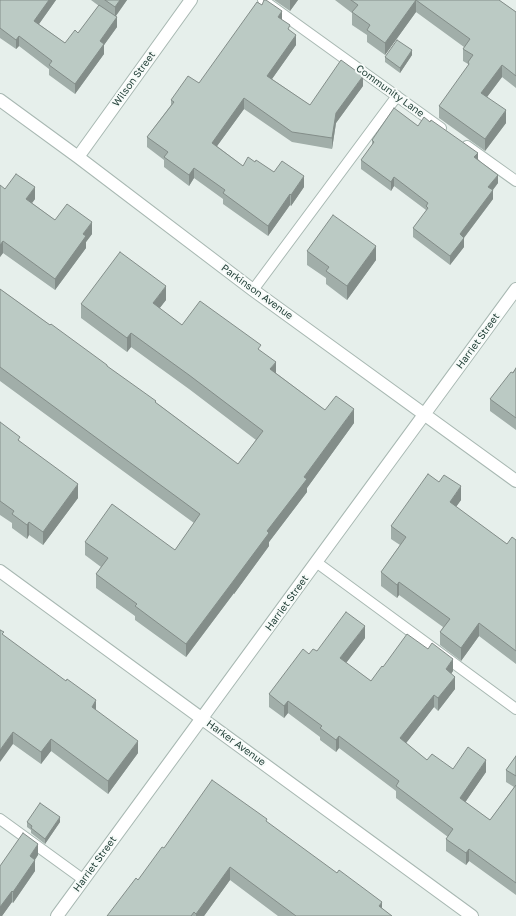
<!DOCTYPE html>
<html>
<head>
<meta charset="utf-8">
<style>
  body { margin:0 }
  canvas { display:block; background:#e6efeb }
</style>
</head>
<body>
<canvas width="516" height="916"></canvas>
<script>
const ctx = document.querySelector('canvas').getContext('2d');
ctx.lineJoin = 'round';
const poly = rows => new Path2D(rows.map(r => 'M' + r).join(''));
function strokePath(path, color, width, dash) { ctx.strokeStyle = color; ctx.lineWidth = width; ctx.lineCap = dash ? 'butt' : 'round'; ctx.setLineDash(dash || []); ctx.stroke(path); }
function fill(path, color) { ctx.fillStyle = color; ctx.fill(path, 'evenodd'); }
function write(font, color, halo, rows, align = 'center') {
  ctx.font = font + ' "Golos Text",sans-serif'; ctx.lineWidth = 4; ctx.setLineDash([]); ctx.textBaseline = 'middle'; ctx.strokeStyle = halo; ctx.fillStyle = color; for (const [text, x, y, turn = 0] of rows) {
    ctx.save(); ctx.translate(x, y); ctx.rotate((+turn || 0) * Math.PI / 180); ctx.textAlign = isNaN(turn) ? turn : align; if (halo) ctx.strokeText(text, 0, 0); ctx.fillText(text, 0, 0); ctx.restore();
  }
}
const lane = poly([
  [263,0,441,128],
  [467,146,516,181],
  [253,290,397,96],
  [316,562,516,709],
  [0,819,84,880]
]);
const street = poly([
  [0,100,78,157,253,290,516,481],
  [78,157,191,0],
  [0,571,472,916],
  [57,916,516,289]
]);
strokePath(lane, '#a8b8b2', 12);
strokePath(street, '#a8b8b2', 14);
strokePath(lane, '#fff', 10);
strokePath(street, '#fff', 12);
fill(poly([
  [0,0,56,0,39,24,65,43,78,33,99,6,91,0,127,0,116,16,117,27,104,45,104,54,75,94,49,75,49,69,19,46,16,49,0,38],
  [274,0,298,0,290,11],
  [335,0,499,0,516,12,516,88,502,77,487,97,506,123,485,151,439,118,439,106,468,67,468,64,463,61,463,49,464,47,416,12,385,55,367,42,367,35,352,25,352,13],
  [282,20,290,31,296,45,272,79,310,105,363,86,336,123,332,149,292,142,244,109,217,146,243,166,255,162,274,172,304,187,291,206,290,205,268,236,223,204,223,199,194,178,189,186,164,167,164,160,147,147,147,137,171,105,171,100,199,83],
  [412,55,400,73,385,62,385,57],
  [418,126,478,159,498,183,493,190,493,199,464,238,464,247,450,265,413,237,413,228,426,212,426,210,394,186,391,191,361,169,361,160,372,145,372,140],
  [5,189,35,199,32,203,55,220,92,234,86,242,86,248,55,290,3,253,0,257],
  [307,251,376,260,347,300,326,284,326,278,307,265],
  [0,289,107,366,238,464,256,440,189,389,131,347,127,352,81,318,81,304,166,300,159,308,182,325,261,351,276,373,325,410,354,423,307,488,307,492,269,542,269,546,234,594,234,593,186,657,135,620,135,616,96,588,96,574,101,567,85,555,85,542,175,550,194,523,0,381],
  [516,368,516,430,490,411,490,399],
  [0,422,78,498,43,545,29,535,27,539,12,528,12,523,0,515],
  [439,482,461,500,456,507,507,544,516,540,516,664,479,636,461,661,440,645,440,632,443,627,399,595,397,598,381,586,381,572,400,545,391,539,391,526],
  [4,636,96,710,138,753,108,794,51,751,41,764,13,744],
  [365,638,346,663,371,681,383,667,453,671,451,674,455,689,438,711,434,707,406,743,427,760,453,769,486,772,465,802,490,820,514,787,506,782,506,770,516,756,516,895,469,861,466,865,446,851,446,839,448,837,396,798,396,791,339,748,336,752,320,740,320,737,288,713,284,718,269,707,269,694,309,654,317,651],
  [27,822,60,822,45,844,31,833,31,830,27,827],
  [267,822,392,916,278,916,230,880,204,916,107,916,138,880,164,848],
  [38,855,35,860,35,871,13,903,12,902,2,916,0,916,0,866]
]), '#a1aea9');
fill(poly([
  [49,0,56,0,34,31,34,21],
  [120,0,127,0,115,17,115,7],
  [290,0,298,0,290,11],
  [416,0,416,12,385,55,385,43],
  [282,11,282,22,278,17],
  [117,17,117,27,104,45,104,54,75,94,75,84,100,41],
  [296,35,296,45,267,86,267,76],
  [19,36,19,46,16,49,16,40],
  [412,50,412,55,400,73,400,68],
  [502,65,502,77,481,105,481,93],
  [363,76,363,86,336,123,332,149,332,138,336,113],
  [244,98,244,109,212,153,212,143],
  [506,110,506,123,485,151,485,139],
  [478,153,478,162,474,157],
  [194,168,194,178,189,186,189,175],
  [498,175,498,183,488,196,488,187],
  [304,176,304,187,291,206,291,195],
  [394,177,394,186,391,191,391,182],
  [35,187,35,199,26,211,26,199],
  [493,190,493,199,460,243,460,234],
  [290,194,290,205,268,236,268,226],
  [92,222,92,234,86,242,86,248,55,290,55,279,83,234],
  [464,238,464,247,450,265,450,256],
  [3,241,3,253,0,257,0,245],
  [376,246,376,260,347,300,347,286],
  [166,286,166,300,153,317,153,303],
  [131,333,131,347,127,352,127,338],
  [276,362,276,375,270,369],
  [354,409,354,423,307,488,307,492,269,542,269,546,234,594,234,580,267,531,304,477],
  [78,484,78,498,43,545,43,532],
  [461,486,461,500,450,515,450,502],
  [29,522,29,535,27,539,27,525],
  [234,580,234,593,186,657,186,644],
  [399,582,399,595,397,598,397,585],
  [479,623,479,636,461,661,461,648],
  [365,626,365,638,340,671,340,658],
  [453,659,453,671,446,681,446,669],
  [455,677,455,689,438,711,438,698],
  [434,695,434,707,400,751,400,738],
  [96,700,96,713,92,707],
  [288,701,288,713,284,718,284,706],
  [13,732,13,744,0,762,0,750],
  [339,736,339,748,336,752,336,740],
  [51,739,51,751,41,764,41,752],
  [138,741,138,753,108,794,108,781],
  [486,760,486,772,460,810,460,798],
  [60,817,60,822,45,844,45,839],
  [38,844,38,855,30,867,30,856],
  [469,849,469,861,466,865,466,853],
  [35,860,35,871,13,903,13,892],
  [230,867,230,880,204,916,196,916,196,914],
  [12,891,12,902,2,916,0,916,0,907],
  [382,902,382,915,379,906]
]), '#838d89');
const building = poly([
  [0,0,49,0,34,21,65,43,75,30,78,33,99,5,117,17,100,41,104,44,75,84,49,65,52,61,19,36,16,40,0,28,0,0],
  [105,0,120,0,115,7,105,0],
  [264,0,266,0,282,11,278,17,290,25,288,29,296,35,267,76,310,105,341,60,363,76,336,113,332,138,292,132,244,98,212,143,243,166,248,157,255,162,256,160,274,172,282,161,304,176,291,195,290,194,268,226,223,193,225,190,194,168,189,175,164,157,168,152,147,137,174,102,171,100,188,76,199,83,257,2,262,5,264,0],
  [351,0,416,0,385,43,367,30,370,25,352,12,358,5,351,0],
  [416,0,499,0,516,12,516,76,502,65,481,93,506,110,485,139,439,106,469,64,468,62,473,55,463,49,470,39,416,0],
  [397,40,412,50,400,68,385,57,397,40],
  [394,108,418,126,424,117,430,122,431,120,478,153,474,157,498,175,488,187,493,190,460,234,464,238,450,256,413,228,428,208,426,206,428,203,394,177,391,182,361,160,374,142,372,140,394,108],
  [16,174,35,187,26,199,55,220,67,204,92,222,83,234,86,236,55,279,3,241,0,245,0,185,5,189,16,174],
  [333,215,376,246,347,286,326,271,329,267,307,251,333,215],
  [120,252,166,286,153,303,182,325,200,301,261,345,258,349,276,362,270,369,325,410,336,396,354,409,304,477,307,479,267,531,269,533,234,580,186,644,135,606,137,604,96,574,108,558,85,542,112,504,175,550,200,514,0,367,0,289,50,325,51,324,107,365,107,366,156,401,155,402,238,464,263,431,189,375,131,333,127,338,81,304,120,252],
  [516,368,516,418,490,399,511,372,513,373,516,368],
  [0,422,20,437,18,440,78,484,43,532,29,522,27,525,12,514,14,511,0,501,0,422],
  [428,474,439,482,444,475,461,486,450,502,507,544,512,537,516,540,516,651,479,623,461,648,440,632,450,619,399,582,397,585,381,572,406,537,391,526,428,474],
  [346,612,365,626,340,658,371,681,382,666,383,667,407,634,428,649,432,643,453,659,446,669,455,677,438,698,434,695,400,738,427,760,432,754,453,769,468,747,486,760,460,798,490,820,516,785,516,883,469,849,466,853,446,839,453,829,396,786,399,781,339,736,336,740,320,728,322,726,288,701,284,706,269,694,303,649,309,654,313,649,317,651,346,612],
  [0,630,4,632,2,634,66,681,67,679,96,700,92,707,138,741,108,781,51,739,41,752,13,732,0,750,0,630],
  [516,756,516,776,506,770,516,756],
  [212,780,267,819,266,821,337,873,339,870,382,902,379,906,392,916,296,916,230,867,196,914,194,912,191,916,107,916,136,878,138,880,162,847,164,848,212,780],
  [40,803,60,817,45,839,31,828,32,826,27,822,40,803],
  [23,833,38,844,30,856,35,860,13,892,12,891,0,907,0,866,23,833]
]);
fill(building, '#bbcac4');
strokePath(building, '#838d89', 1);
write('10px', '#24423a', '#f7fbf9', [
  ["Wilson Street",134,79,-54],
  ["Community Lane",390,91,36],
  ["Parkinson Avenue",257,292,36],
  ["Harriet Street",478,341,-54],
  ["Harriet Street",287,603,-54],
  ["Harker Avenue",236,743,36],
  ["Harriet Street",95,864,-54]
]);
</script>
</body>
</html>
